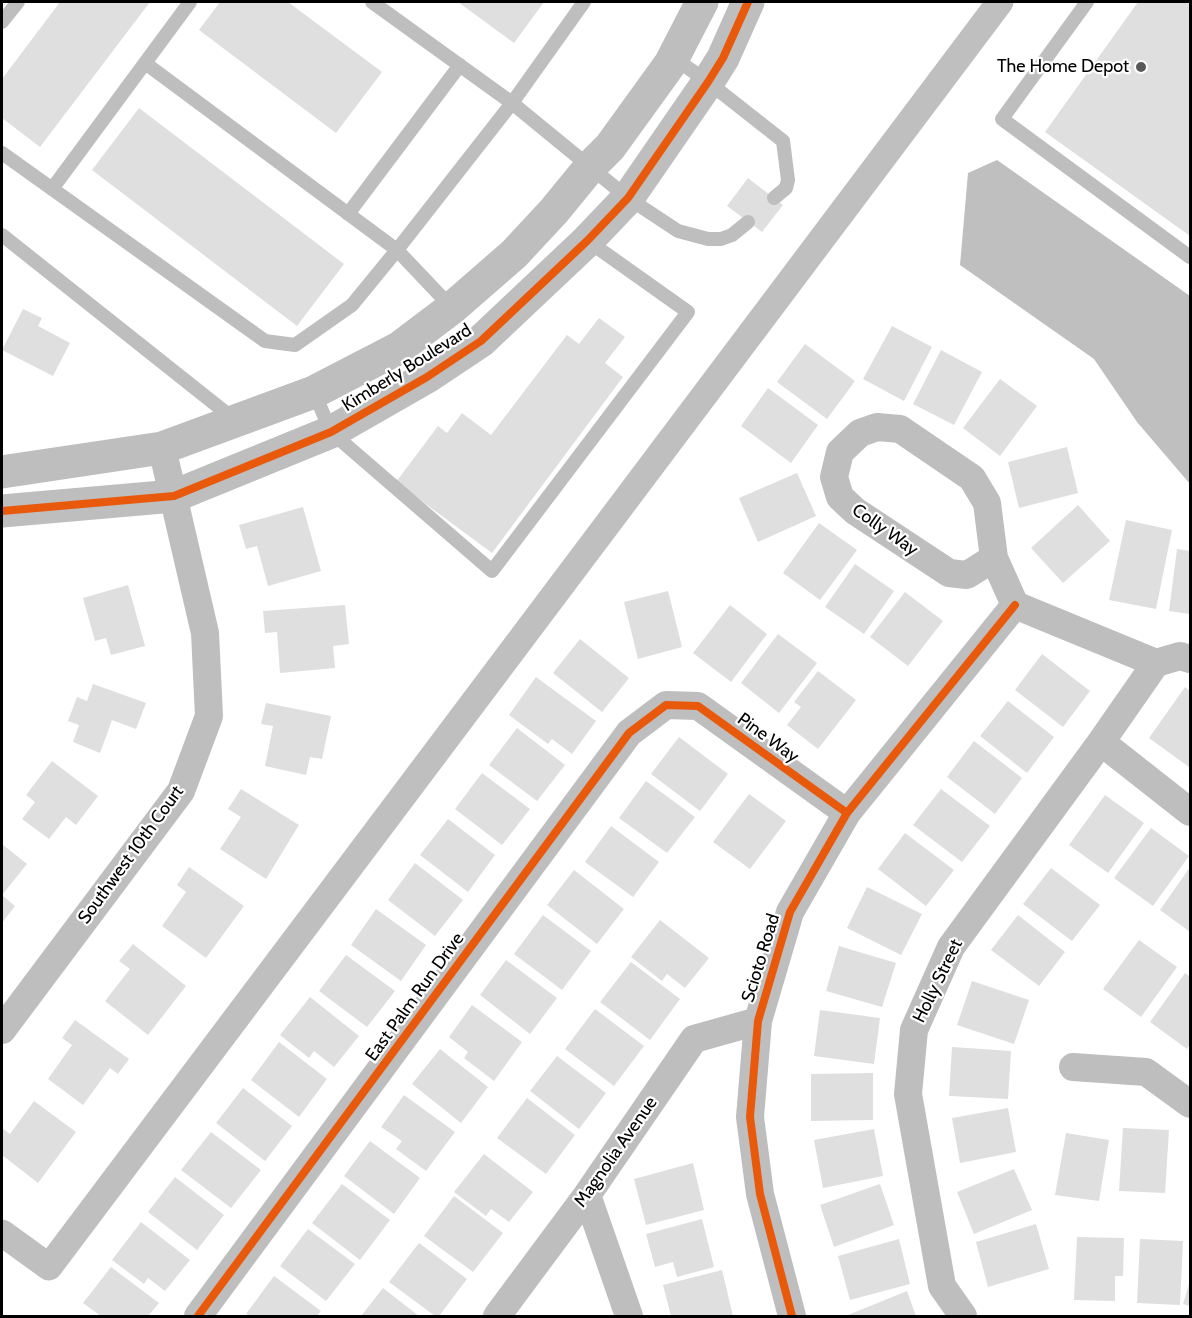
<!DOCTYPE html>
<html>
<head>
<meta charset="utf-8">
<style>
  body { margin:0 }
  #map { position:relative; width:1192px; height:1318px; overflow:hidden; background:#fff; font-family:Cabin,sans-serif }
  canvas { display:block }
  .frame { position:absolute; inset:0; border:3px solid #000; pointer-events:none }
</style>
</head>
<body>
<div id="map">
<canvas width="1192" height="1318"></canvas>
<div class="frame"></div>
</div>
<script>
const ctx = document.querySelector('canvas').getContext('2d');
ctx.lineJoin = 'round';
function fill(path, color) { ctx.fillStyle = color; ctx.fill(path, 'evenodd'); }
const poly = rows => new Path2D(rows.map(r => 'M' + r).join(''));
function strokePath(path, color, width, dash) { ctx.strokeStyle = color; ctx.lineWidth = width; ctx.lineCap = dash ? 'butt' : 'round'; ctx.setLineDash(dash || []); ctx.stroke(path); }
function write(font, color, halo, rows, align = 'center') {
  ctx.font = font + ' Cabin,sans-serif'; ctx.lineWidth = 4.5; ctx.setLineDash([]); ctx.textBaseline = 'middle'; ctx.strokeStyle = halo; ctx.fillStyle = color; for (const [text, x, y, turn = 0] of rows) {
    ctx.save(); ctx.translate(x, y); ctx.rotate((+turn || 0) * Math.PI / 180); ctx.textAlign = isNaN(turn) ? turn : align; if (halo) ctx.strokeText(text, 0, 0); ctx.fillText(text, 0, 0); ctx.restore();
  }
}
fill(poly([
  [997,160,1190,296,1190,484,1137,422,1094,359,960,265,968,173]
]), '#bfbfbf');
strokePath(poly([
  [2,1233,49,1267,1000,2]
]), '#bfbfbf', 27);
fill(poly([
  [60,2,150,2,40,147,2,118,2,79],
  [220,2,288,2,382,72,336,133,199,30],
  [458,2,544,2,514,43],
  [1138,2,1190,2,1190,236,1045,132],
  [139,108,344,264,297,326,92,170],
  [748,178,783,205,762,232,727,206],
  [23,309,42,318,38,326,70,343,53,376,2,350],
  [599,318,625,337,605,363,623,377,492,553,396,482,438,426,447,433,462,413,491,435,567,335,579,344],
  [892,326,932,347,904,401,863,379],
  [805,344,855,381,827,419,777,382],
  [941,350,982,372,954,425,913,404],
  [1000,379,1037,406,1000,456,963,428],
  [768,388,818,425,791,463,741,426],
  [1067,447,1078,493,1019,508,1008,462],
  [797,473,816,516,758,542,739,498],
  [1078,505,1110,541,1063,583,1031,548],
  [303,507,321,571,268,586,257,546,246,549,239,525],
  [1126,520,1172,530,1156,609,1109,600],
  [819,523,857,550,820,600,783,573],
  [1177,549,1190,551,1190,614,1169,611],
  [855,564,894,591,864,634,825,607],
  [128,585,145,646,111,655,106,638,95,641,83,598],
  [668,591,682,647,638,659,624,602],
  [905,592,943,621,908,666,870,637],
  [345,605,349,644,333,646,335,668,280,673,277,632,265,633,263,611],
  [730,605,767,634,731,682,693,653],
  [778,634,817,663,779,713,741,683],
  [580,639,629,678,602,712,553,673],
  [1042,654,1090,691,1063,727,1015,690],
  [818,671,856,700,818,749,787,725,801,707,794,702],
  [536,677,596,721,572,754,552,739,548,744,509,715],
  [93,684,146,703,136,729,112,720,100,753,73,742,79,725,68,721,77,697,87,701],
  [1185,687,1190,691,1189,767,1149,738],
  [1008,701,1054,737,1027,773,980,736],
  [266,703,331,716,322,759,310,757,306,775,265,766,273,726,261,724],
  [517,728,565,765,537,801,489,765],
  [679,737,728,774,700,811,651,774],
  [974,741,1022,778,995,814,947,777],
  [52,761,98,796,76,825,66,817,49,839,22,819,35,802,26,795],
  [482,773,530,809,502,845,455,809],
  [646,781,695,817,667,853,619,818],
  [241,789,299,825,266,879,220,849,241,817,228,809],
  [941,789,990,826,962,862,913,825],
  [749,794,786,821,750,869,713,842],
  [1105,795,1144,823,1108,873,1069,845],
  [448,819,495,855,468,892,420,855],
  [611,826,659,862,633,897,585,862],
  [1151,828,1189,856,1153,906,1114,878],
  [905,833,954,870,926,906,878,869],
  [2,844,27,864,2,895,15,906,2,923],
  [415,863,463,900,435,936,388,900],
  [189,867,244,906,206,958,162,926,186,892,177,885],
  [1190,867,1190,932,1160,910],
  [1051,868,1100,905,1072,941,1023,904],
  [574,870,624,909,597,944,547,905],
  [867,887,922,914,901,955,847,928],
  [376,909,426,945,401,981,351,945],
  [543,915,591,951,562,990,514,954],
  [1018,915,1065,952,1039,986,991,950],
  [660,920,709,958,685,988,667,974,662,981,631,957],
  [1139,940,1177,967,1141,1017,1103,989],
  [133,944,186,986,148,1035,105,1001,130,969,119,961],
  [839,946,896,963,882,1007,826,991],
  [346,955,395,991,367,1027,319,991],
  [506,960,557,998,530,1034,480,995],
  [631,962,680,999,650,1040,600,1002],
  [1185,973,1190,977,1190,1044,1187,1049,1150,1022],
  [972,981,1029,1000,1014,1044,957,1025],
  [310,997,359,1036,334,1067,314,1051,309,1058,280,1035],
  [472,1005,522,1042,494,1081,464,1058,468,1052,449,1037],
  [595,1009,644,1046,614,1086,565,1049],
  [820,1010,880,1018,874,1064,814,1056],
  [75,1020,129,1059,118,1074,110,1068,83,1105,48,1079,72,1045,62,1038],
  [279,1042,327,1079,299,1117,251,1080],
  [952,1047,1011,1051,1008,1099,949,1096],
  [440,1049,488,1087,461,1123,412,1084],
  [557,1056,606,1093,579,1129,530,1091],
  [873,1073,873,1120,811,1121,811,1074],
  [243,1088,292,1126,265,1161,216,1123],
  [404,1095,455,1132,426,1171,396,1149,402,1141,381,1127],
  [527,1098,575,1135,546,1174,497,1138],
  [34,1101,76,1132,38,1183,2,1155,2,1128,10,1134],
  [1008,1108,1016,1152,960,1163,952,1118],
  [1123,1128,1169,1130,1165,1193,1119,1191],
  [874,1129,883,1176,823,1188,814,1140],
  [211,1132,261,1170,231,1208,181,1170],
  [1066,1133,1109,1140,1099,1201,1055,1195],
  [370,1141,420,1178,394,1214,344,1176],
  [484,1154,533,1192,509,1222,491,1209,486,1216,454,1192],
  [693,1163,704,1210,646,1225,634,1179],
  [1014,1169,1032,1210,974,1234,957,1192],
  [175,1177,224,1215,197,1250,148,1212],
  [342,1184,390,1220,360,1260,312,1223],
  [880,1184,894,1225,834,1247,820,1205],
  [454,1196,503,1233,473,1272,424,1236],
  [702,1219,714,1267,677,1277,673,1262,655,1267,646,1234],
  [141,1222,190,1260,165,1291,148,1278,144,1284,112,1260],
  [1036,1224,1049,1269,988,1287,976,1242],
  [308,1229,355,1264,326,1301,280,1266],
  [1077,1237,1124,1238,1123,1276,1115,1276,1115,1301,1074,1300],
  [899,1239,910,1284,850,1300,838,1256],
  [1140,1239,1183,1241,1180,1305,1137,1303],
  [419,1243,467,1279,439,1316,435,1316,389,1282],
  [111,1267,159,1303,148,1316,101,1316,83,1303],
  [722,1270,733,1316,671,1316,663,1285],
  [274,1276,321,1311,317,1316,249,1316,246,1314],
  [1190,1281,1190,1306,1183,1304],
  [383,1288,419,1316,361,1316],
  [907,1291,916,1316,848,1316,848,1315]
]), '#dfdfdf');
strokePath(poly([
  [190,2,145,63,397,250,512,103,628,198,678,231,708,239,721,239,732,235,748,222],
  [372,2,512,103,584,2],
  [1087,2,1002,119,1190,257],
  [2,22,18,2],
  [674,58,708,82,783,141,788,180,786,188,774,198],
  [2,153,265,341,295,345,352,305,397,250,452,308],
  [52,189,145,63],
  [348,214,460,65],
  [2,235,235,420],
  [314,392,331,432,492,571,688,312,588,241]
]), '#bebebe', 14);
strokePath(poly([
  [994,558,967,575,949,573,855,511,840,497,834,477,840,452,860,433,877,427,900,429,972,478,987,503,994,558,1015,605,1156,663,1180,656,1190,659],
  [1101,742,1190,812],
  [2,1030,181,791,209,716,205,633,162,448],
  [1073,1067,1146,1072,1190,1104],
  [587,1195,629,1316],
  [198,1316,629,733,666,705,698,706,847,813],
  [497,1316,587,1195,694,1039,758,1021],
  [792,1316,760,1194,750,1117,758,1021,790,912,847,813,1015,605],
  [963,1316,942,1286,908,1094,914,1030,951,947,1101,742,1156,663]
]), '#bebebe', 28);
strokePath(poly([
  [2,472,162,448,314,392,399,348,452,308,514,254,554,211,590,167,610,147,670,64,702,2],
  [2,511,174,496,331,432,427,377,481,341,587,241,628,198,708,82,723,58,748,2]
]), '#bebebe', 33);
strokePath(poly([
  [2,511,174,496,331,432,427,377,481,341,587,241,628,198,708,82,723,58,748,2],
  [198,1316,629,733,666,705,698,706,847,813],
  [792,1316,760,1194,750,1117,758,1021,790,912,847,813,1015,605]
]), '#e8590c', 8);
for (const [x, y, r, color] of [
  [1141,67,6,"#595959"]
]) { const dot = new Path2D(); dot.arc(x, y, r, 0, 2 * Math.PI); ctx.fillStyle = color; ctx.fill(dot); strokePath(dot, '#fff', 2); }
write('18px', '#000', '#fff', [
  ["The Home Depot",1129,67]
], 'right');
write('18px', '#000', '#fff', [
  ["Kimberly Boulevard",407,368,-32],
  ["Colly Way",885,530,35],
  ["Pine Way",768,738,36],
  ["Southwest 10th Court",131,855,-54],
  ["Scioto Road",761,958,-73],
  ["Holly Street",938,981,-64],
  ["East Palm Run Drive",415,997,-54],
  ["Magnolia Avenue",616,1152,-55]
]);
</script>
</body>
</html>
